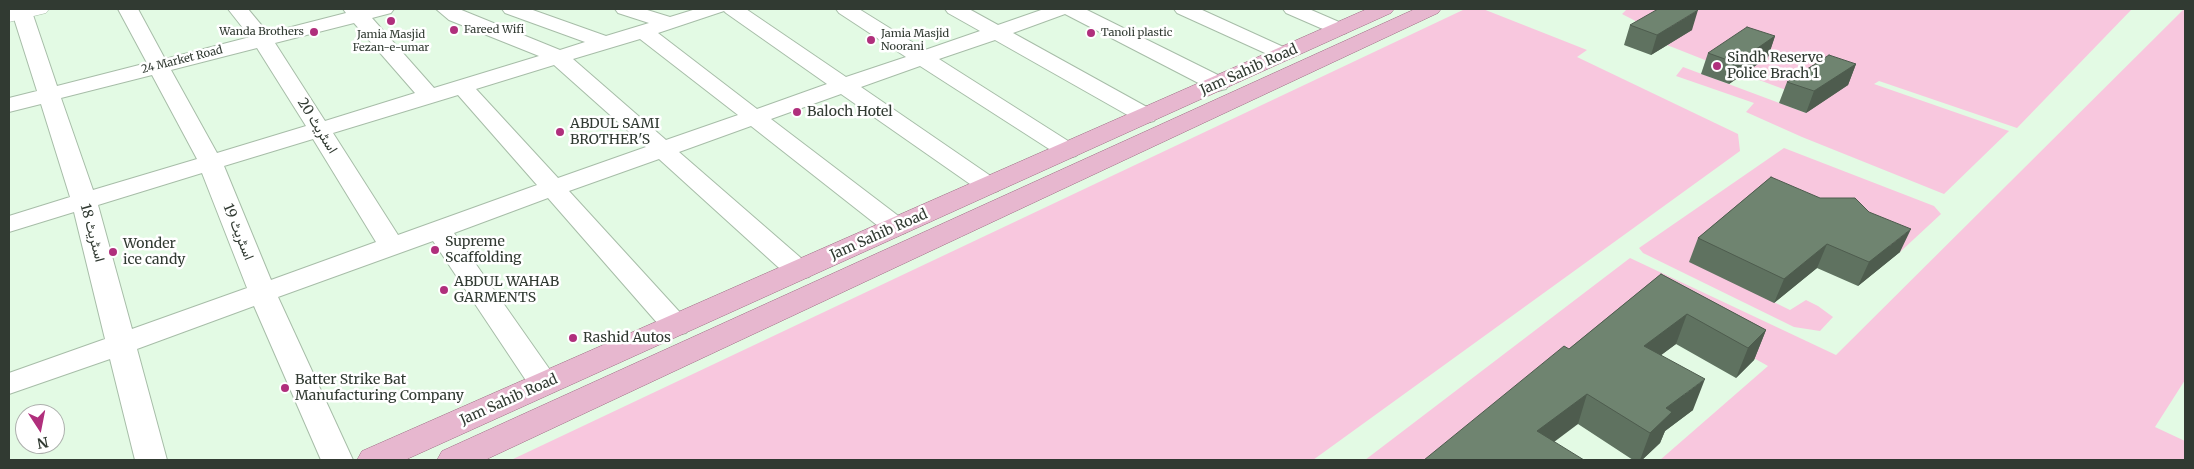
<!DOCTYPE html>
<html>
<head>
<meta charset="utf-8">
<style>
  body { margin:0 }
  #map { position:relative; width:2194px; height:469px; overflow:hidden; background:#e3fae4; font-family:Merriweather,serif }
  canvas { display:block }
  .frame { position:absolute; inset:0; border:10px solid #313a32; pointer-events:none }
  .north { position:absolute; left:15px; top:404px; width:50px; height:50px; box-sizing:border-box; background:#fff; border:1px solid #adb0ad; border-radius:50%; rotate:169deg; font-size:14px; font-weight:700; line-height:20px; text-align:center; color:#313a32 }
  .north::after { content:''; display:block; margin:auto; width:18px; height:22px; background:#b02f7c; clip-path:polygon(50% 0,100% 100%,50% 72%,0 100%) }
</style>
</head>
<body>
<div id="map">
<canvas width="2194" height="469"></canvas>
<div class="frame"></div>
<div class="north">N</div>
</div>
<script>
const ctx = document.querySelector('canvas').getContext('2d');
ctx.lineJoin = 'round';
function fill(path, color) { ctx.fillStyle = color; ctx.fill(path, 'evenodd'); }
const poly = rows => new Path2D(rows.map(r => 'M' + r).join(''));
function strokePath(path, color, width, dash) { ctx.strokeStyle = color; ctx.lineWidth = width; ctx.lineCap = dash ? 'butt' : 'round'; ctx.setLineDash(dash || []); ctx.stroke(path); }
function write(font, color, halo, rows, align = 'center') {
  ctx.font = font + ' Merriweather,Vazirmatn,serif'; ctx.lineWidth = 5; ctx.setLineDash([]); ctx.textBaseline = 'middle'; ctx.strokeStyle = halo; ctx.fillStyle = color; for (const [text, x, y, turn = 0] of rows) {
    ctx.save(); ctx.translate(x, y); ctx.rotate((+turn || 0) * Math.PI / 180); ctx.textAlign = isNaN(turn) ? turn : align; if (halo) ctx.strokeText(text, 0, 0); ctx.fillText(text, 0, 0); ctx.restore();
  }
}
fill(poly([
  [1465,9,1483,9,1587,50,1577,57,1738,134,1740,151,1313,460,511,460],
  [1627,9,2132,9,2017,128,1879,81,1874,84,2009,131,1944,194,1802,137,1746,112,1754,103,1676,76,1683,67,1806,113,1794,93,1743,74,1767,57,1715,64,1667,45,1651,29,1622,14],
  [2184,9,2185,380,2155,427,2185,441,2185,460,1660,460,1768,366,1650,300,1451,460,1365,460,1630,258,1836,355],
  [1784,148,1934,206,1941,214,1900,252,1690,261,1790,310,1806,300,1818,306,1833,317,1820,331,1794,327,1643,253,1639,248]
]), '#f8c7de');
const street = poly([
  [11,9,31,9,57,86,147,63,118,9,138,9,165,59,250,37,228,9,248,9,268,33,346,13,343,9,394,9,391,13,372,18,434,88,539,56,449,20,436,9,459,9,560,50,585,42,505,13,502,9,530,9,606,36,649,23,618,13,615,9,644,9,670,17,696,9,746,9,846,77,906,57,839,13,836,9,859,9,925,50,980,31,948,13,945,9,969,9,998,25,1044,9,1085,9,1226,79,1229,84,1226,89,1218,91,1210,89,1065,14,1013,33,1154,111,1157,116,1154,121,1146,123,1138,121,995,40,939,59,1076,146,1080,151,1076,156,1068,158,1060,156,920,66,861,87,998,181,1001,186,998,191,989,193,980,191,841,94,771,119,905,221,909,227,905,233,896,235,887,233,751,126,679,152,809,265,813,271,809,277,799,279,789,277,659,159,569,191,686,319,690,326,686,333,676,335,666,333,548,198,454,233,555,377,559,384,555,391,544,395,533,391,433,241,278,297,353,460,321,460,254,306,137,349,167,460,135,460,110,359,9,394,9,373,105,339,74,212,9,232,9,216,70,197,41,104,9,112,9,98,37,91,11,9],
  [724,11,726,13,827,84,757,109,658,33,724,11],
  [354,23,415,93,325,121,275,43,354,23],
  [640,39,738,115,666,140,573,59,640,39],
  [257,48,306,126,217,153,171,70,257,48],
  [554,65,646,147,558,178,476,89,554,65],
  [152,75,197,159,93,190,61,98,152,75],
  [458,95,537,185,398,235,333,133,458,95],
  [313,139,376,242,271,280,224,166,313,139],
  [202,173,247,288,132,329,98,205,202,173],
  [1174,9,1200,9,1290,50,1293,54,1290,58,1283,60,1276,58,1177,13,1174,9],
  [1283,9,1309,9,1346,25,1349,29,1346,33,1339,35,1332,33,1286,13,1283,9]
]);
const secondary = poly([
  [13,9,49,9,46,13,9,22,9,10,13,9]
]);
const primary = poly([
  [1367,9,1394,9,1391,13,405,460,357,460,362,451,1367,9],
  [1415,9,1441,9,1438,13,485,460,437,460,442,451,1415,9]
]);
strokePath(street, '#a7bda8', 2);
strokePath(secondary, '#a7bda8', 1);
strokePath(primary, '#9d6c83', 1);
fill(street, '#fff');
fill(secondary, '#fff');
fill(primary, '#e7b7cf');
fill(poly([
  [1630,25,1692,30,1651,55,1624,45],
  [1775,36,1768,57,1729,84,1701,74,1708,53],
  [1856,64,1848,85,1806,113,1779,103,1787,82],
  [1771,177,1900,252,1858,286,1817,268,1774,303,1689,262,1698,238],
  [1661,274,1766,330,1754,360,1736,378,1676,344,1661,355,1693,410,1665,431,1660,443,1642,460,1633,460,1578,424,1424,460,1569,349]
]), '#5f7260');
fill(poly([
  [1698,10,1692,30,1651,55,1657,35],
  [1775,36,1768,57,1729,84,1736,63],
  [1856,64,1848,85,1806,113,1814,91],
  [1911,229,1900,252,1858,286,1869,262],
  [1827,244,1817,268,1774,303,1784,279],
  [1687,314,1676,344,1633,376,1644,346],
  [1766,330,1754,360,1736,378,1748,348],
  [1705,379,1693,410,1665,431,1660,443,1642,460,1640,460,1650,433,1666,408],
  [1587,394,1578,424,1530,460,1537,431]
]), '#4e5c4e');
const building = poly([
  [1658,9,1696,9,1698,10,1657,35,1630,25,1658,9],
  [1747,27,1775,36,1736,63,1708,53,1747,27],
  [1829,55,1856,64,1814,91,1787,82,1829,55],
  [1771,177,1820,198,1855,198,1869,212,1911,229,1869,262,1827,244,1784,279,1698,238,1771,177],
  [1661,274,1766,330,1748,348,1687,314,1644,346,1705,379,1666,408,1672,412,1650,433,1587,394,1537,431,1584,460,1424,460,1564,346,1569,349,1661,274]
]);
fill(building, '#6f8470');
strokePath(building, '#4e5c4e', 1);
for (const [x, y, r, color] of [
  [391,21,5,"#b02f7c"],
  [454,30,5,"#b02f7c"],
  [314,32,5,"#b02f7c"],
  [1091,33,5,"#b02f7c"],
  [871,40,5,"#b02f7c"],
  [1717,66,5,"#b02f7c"],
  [797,112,5,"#b02f7c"],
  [560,132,5,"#b02f7c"],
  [435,250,5,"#b02f7c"],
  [113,252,5,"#b02f7c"],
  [444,290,5,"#b02f7c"],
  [573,338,5,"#b02f7c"],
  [285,388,5,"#b02f7c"]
]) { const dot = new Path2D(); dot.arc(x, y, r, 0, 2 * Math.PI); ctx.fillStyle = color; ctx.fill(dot); strokePath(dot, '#fff', 2); }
write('11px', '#313a32', '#fff', [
  ["Fareed Wifi",464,30],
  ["Wanda Brothers",304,32,"right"],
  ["Tanoli plastic",1101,33],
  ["Jamia Masjid",881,34],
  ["Noorani",881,47],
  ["Jamia Masjid",391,35,"center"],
  ["Fezan-e-umar",391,48,"center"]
], 'left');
write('11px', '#313a32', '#fff', [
  ["24 Market Road",182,60,-14]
]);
write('14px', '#313a32', '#fff', [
  ["Sindh Reserve",1727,58],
  ["Police Brach 1",1727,74],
  ["Baloch Hotel",807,112],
  ["ABDUL SAMI",570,124],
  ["BROTHER'S",570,140],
  ["Supreme",445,242],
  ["Scaffolding",445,258],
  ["Wonder",123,244],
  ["ice candy",123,260],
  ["ABDUL WAHAB",454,282],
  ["GARMENTS",454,298],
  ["Rashid Autos",583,338],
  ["Batter Strike Bat",295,380],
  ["Manufacturing Company",295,396]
], 'left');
write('14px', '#313a32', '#fff', [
  ["Jam Sahib Road",1249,70,-24],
  ["اسٹریٹ 20",317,126,58],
  ["اسٹریٹ 19",238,232,68],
  ["اسٹریٹ 18",92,233,75],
  ["Jam Sahib Road",879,235,-24],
  ["Jam Sahib Road",509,400,-24]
]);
</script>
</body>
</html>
